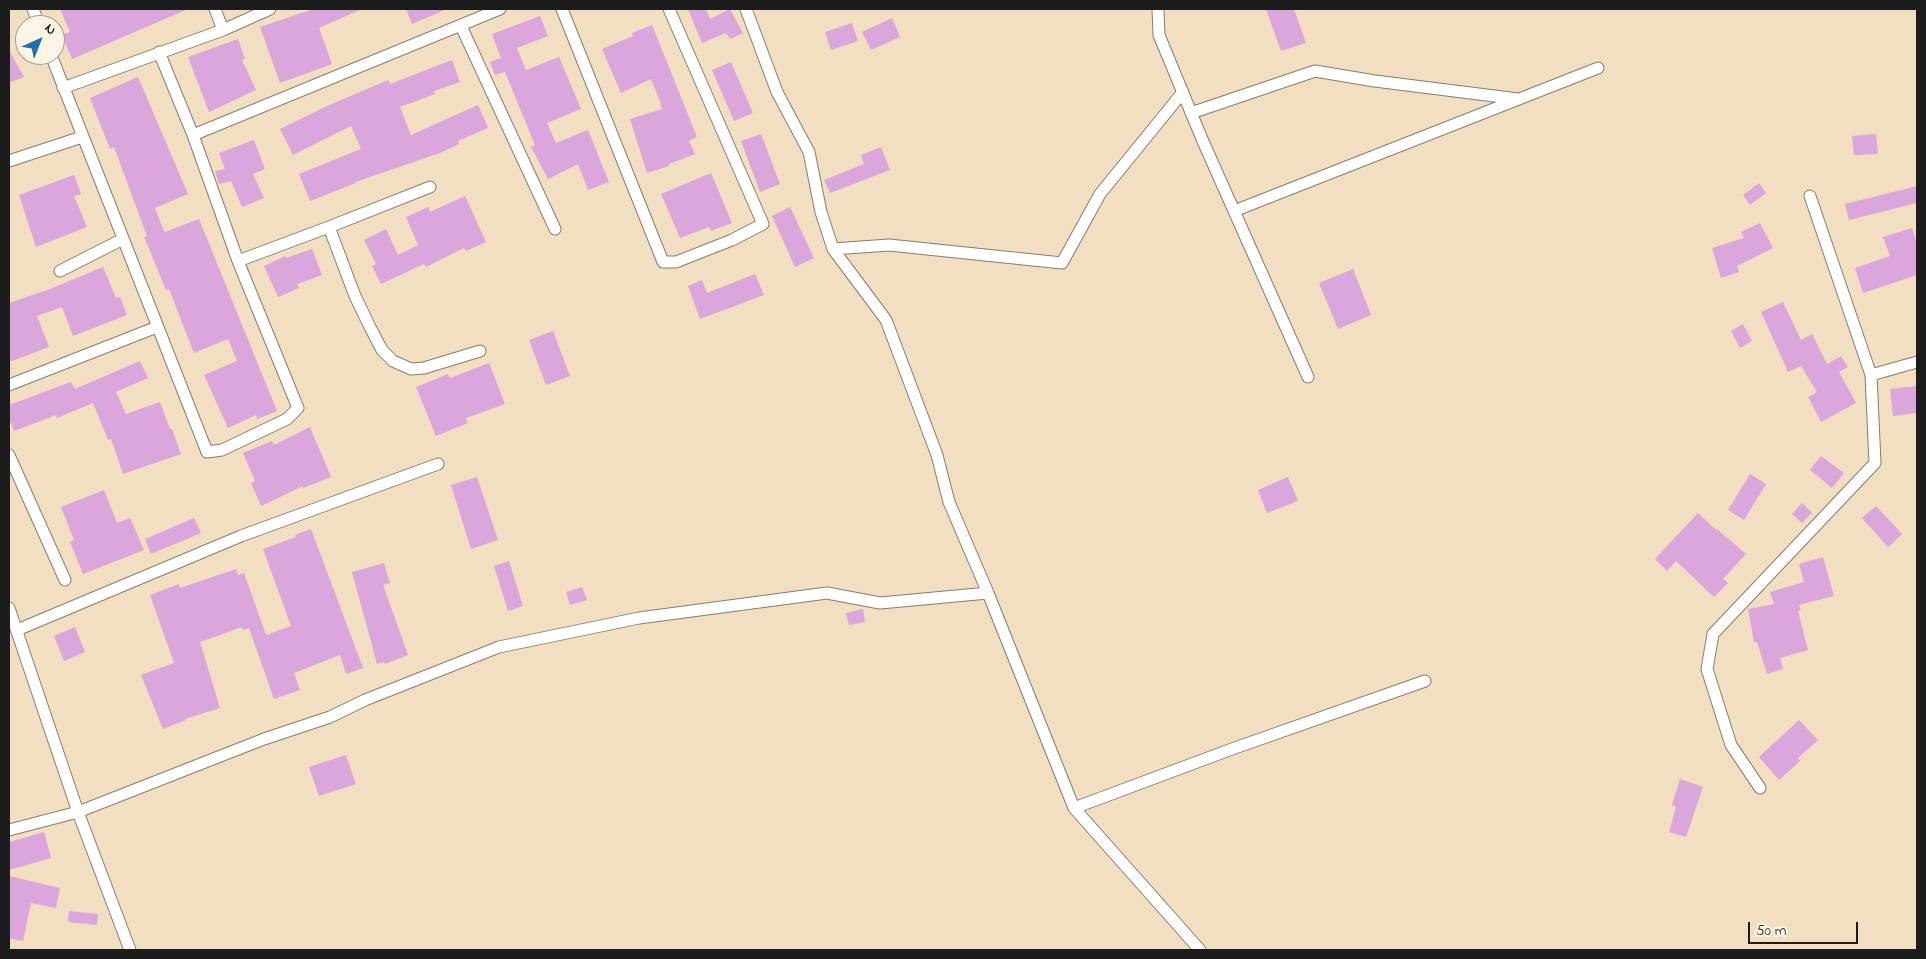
<!DOCTYPE html>
<html>
<head>
<meta charset="utf-8">
<style>
  body { margin:0 }
  #map { position:relative; width:1926px; height:959px; overflow:hidden; background:#f2dec0; font-family:"Indie Flower",sans-serif }
  canvas { display:block }
  .frame { position:absolute; inset:0; border:10px solid #1c1c1c; pointer-events:none }
  .north { position:absolute; left:15px; top:15px; width:50px; height:50px; box-sizing:border-box; background:#fcf5e5; border:1px solid #a29e95; border-radius:50%; rotate:44deg; font-size:14px; font-weight:700; line-height:20px; text-align:center; color:#1c1c1c }
  .north::after { content:''; display:block; margin:auto; width:18px; height:22px; background:#1f6fb2; clip-path:polygon(50% 0,100% 100%,50% 72%,0 100%) }
  .scale { position:absolute; left:1748px; top:922px; width:110px; height:22px; box-sizing:border-box; border:2px solid #1c1c1c; border-top:0; padding-left:6px; font-size:15px; line-height:18px; white-space:nowrap; color:#1c1c1c; -webkit-text-stroke:4px #fcf5e5; paint-order:stroke }
</style>
</head>
<body>
<div id="map">
<canvas width="1926" height="959"></canvas>
<div class="frame"></div>
<div class="north">N</div>
<div class="scale">50 m</div>
</div>
<script>
const ctx = document.querySelector('canvas').getContext('2d');
ctx.lineJoin = 'round';
function fill(path, color) { ctx.fillStyle = color; ctx.fill(path, 'evenodd'); }
const poly = rows => new Path2D(rows.map(r => 'M' + r).join(''));
function strokePath(path, color, width, dash) { ctx.strokeStyle = color; ctx.lineWidth = width; ctx.lineCap = dash ? 'butt' : 'round'; ctx.setLineDash(dash || []); ctx.stroke(path); }
fill(poly([
  [60,9,188,9,72,59,62,35,70,32],
  [313,9,362,9,319,28,332,64,280,83,260,27],
  [406,9,447,9,412,24],
  [688,9,706,9,710,19,730,9,743,33,730,39,726,33,702,43],
  [1266,9,1294,9,1306,43,1281,51],
  [540,16,548,36,517,48,526,70,559,57,581,109,547,123,556,143,588,130,609,182,588,190,578,164,548,179,531,147,535,145,505,72,495,75,490,62,501,58,492,34],
  [892,18,900,37,871,50,862,32],
  [852,23,858,41,831,50,825,32],
  [652,25,697,137,689,141,695,154,669,164,669,166,647,173,630,119,662,109,660,104,661,104,651,79,621,93,602,49,633,36,632,33],
  [238,39,245,59,242,60,256,90,209,112,188,57],
  [9,50,24,77,9,83],
  [452,60,460,82,434,91,435,94,400,107,411,135,478,105,488,128,458,141,459,144,440,153,355,182,356,183,310,201,299,174,361,149,351,126,293,155,280,129,325,107,388,80,390,84],
  [731,62,753,113,734,121,712,70],
  [138,77,188,194,155,208,163,229,165,232,199,219,277,411,257,419,256,415,228,428,204,375,237,361,228,339,194,353,169,289,166,290,144,237,147,236,114,147,110,149,90,98],
  [761,134,780,184,760,192,741,141],
  [1876,134,1878,154,1854,155,1852,136],
  [254,140,265,169,253,174,264,198,242,207,231,181,219,184,215,171,225,169,219,153],
  [881,147,890,170,830,193,824,180,864,164,861,155],
  [711,173,732,223,711,231,709,227,680,238,661,194],
  [74,175,81,194,74,196,87,227,36,247,19,195],
  [1759,183,1766,193,1750,205,1743,195],
  [1917,186,1917,203,1849,220,1845,204],
  [465,196,486,242,466,251,464,248,426,267,424,264,381,284,372,266,376,264,364,240,386,229,398,255,418,245,406,217,428,207,430,212],
  [790,207,814,258,795,267,772,216],
  [1760,223,1773,248,1737,266,1739,272,1721,278,1712,248,1744,238,1741,232],
  [1912,228,1917,243,1917,275,1863,293,1855,268,1890,256,1883,237],
  [312,249,322,275,297,284,299,288,278,297,264,266,285,256,286,258],
  [103,267,116,298,120,297,127,315,73,336,62,307,37,316,49,347,9,362,9,303,50,289],
  [1353,269,1371,315,1338,329,1319,283],
  [755,274,764,295,700,319,688,286,702,280,707,293],
  [1783,302,1801,340,1812,334,1827,364,1841,356,1848,367,1839,372,1856,403,1821,422,1808,397,1817,392,1801,366,1788,372,1761,312],
  [1743,324,1752,341,1740,348,1731,331],
  [553,331,570,376,546,385,529,340],
  [140,361,148,378,116,392,126,414,160,402,170,429,172,429,181,454,123,474,111,439,108,440,93,403,57,418,56,415,14,431,9,418,9,405,71,382,75,389],
  [489,363,505,404,466,418,468,423,436,436,416,387,448,374,450,378],
  [1917,386,1917,413,1893,416,1890,389],
  [310,427,331,477,303,488,303,486,261,506,251,483,255,481,243,453,272,441,274,445],
  [1821,456,1844,473,1832,488,1810,470],
  [1750,474,1766,484,1744,520,1728,510],
  [477,477,498,540,471,549,451,485],
  [1288,477,1298,501,1267,513,1258,490],
  [104,490,117,523,130,518,144,550,83,574,70,542,74,540,61,507],
  [1802,503,1812,513,1802,523,1792,514],
  [1876,506,1902,534,1888,547,1862,518],
  [1698,513,1716,530,1717,529,1746,554,1723,579,1728,583,1714,597,1676,561,1667,571,1655,559],
  [194,518,201,533,151,554,145,539],
  [311,529,363,668,346,674,340,655,294,673,300,690,274,699,249,628,243,630,242,627,200,642,220,708,185,719,186,720,163,729,141,675,174,663,150,595,179,584,180,588,236,569,238,575,244,573,266,635,291,626,263,549,296,537,295,535],
  [1823,557,1834,596,1799,605,1801,610,1798,611,1808,650,1780,658,1783,669,1767,674,1757,642,1754,642,1748,609,1774,604,1770,592,1804,582,1799,564],
  [509,561,523,606,508,611,494,566],
  [384,563,390,583,383,585,408,655,385,664,384,662,377,664,352,572],
  [582,587,587,600,570,605,566,592],
  [863,609,865,622,849,625,846,613],
  [75,627,85,652,64,661,54,636],
  [1799,720,1818,740,1798,758,1800,761,1779,780,1759,757],
  [346,755,356,784,319,796,309,767],
  [1680,779,1703,787,1686,837,1669,832,1676,807,1672,805],
  [44,832,51,858,9,870,9,842],
  [9,876,60,888,56,908,31,903,23,941,9,938],
  [69,911,98,914,97,925,68,922]
]), '#daa6dc');
const minor = poly([
  [33,9,39,25],
  [215,9,223,30],
  [562,9,663,262,676,262,732,240,763,224,669,9],
  [746,9,777,92,809,152,821,212,833,249,886,320,937,455,949,502,988,593,1074,808,1200,950],
  [1158,9,1159,35,1202,139,1308,377],
  [461,26,555,229],
  [51,55,207,452,222,450,287,419,298,408,238,261,193,135,159,52],
  [63,88,223,30,270,9],
  [1191,113,1315,71,1375,81,1518,99],
  [193,135,500,9],
  [9,161,82,137],
  [1234,211,1598,68],
  [329,227,355,296,370,327,382,350,393,361,411,369,424,368,480,351],
  [833,249,889,245,1062,263,1100,194,1183,92],
  [238,261,329,227,430,187],
  [60,271,123,239],
  [1871,375,1917,362],
  [9,385,157,327],
  [9,455,65,580],
  [9,608,78,812,130,950],
  [17,630,241,536,438,464],
  [1760,788,1731,745,1707,669,1713,634,1875,463,1871,375,1810,196],
  [1074,808,1232,749,1425,681],
  [9,830,78,812,264,739,330,717,365,700,499,647,639,618,827,593,880,603,988,593]
]);
strokePath(minor, '#877d6e', 13);
strokePath(minor, '#fff', 11);
</script>
</body>
</html>
